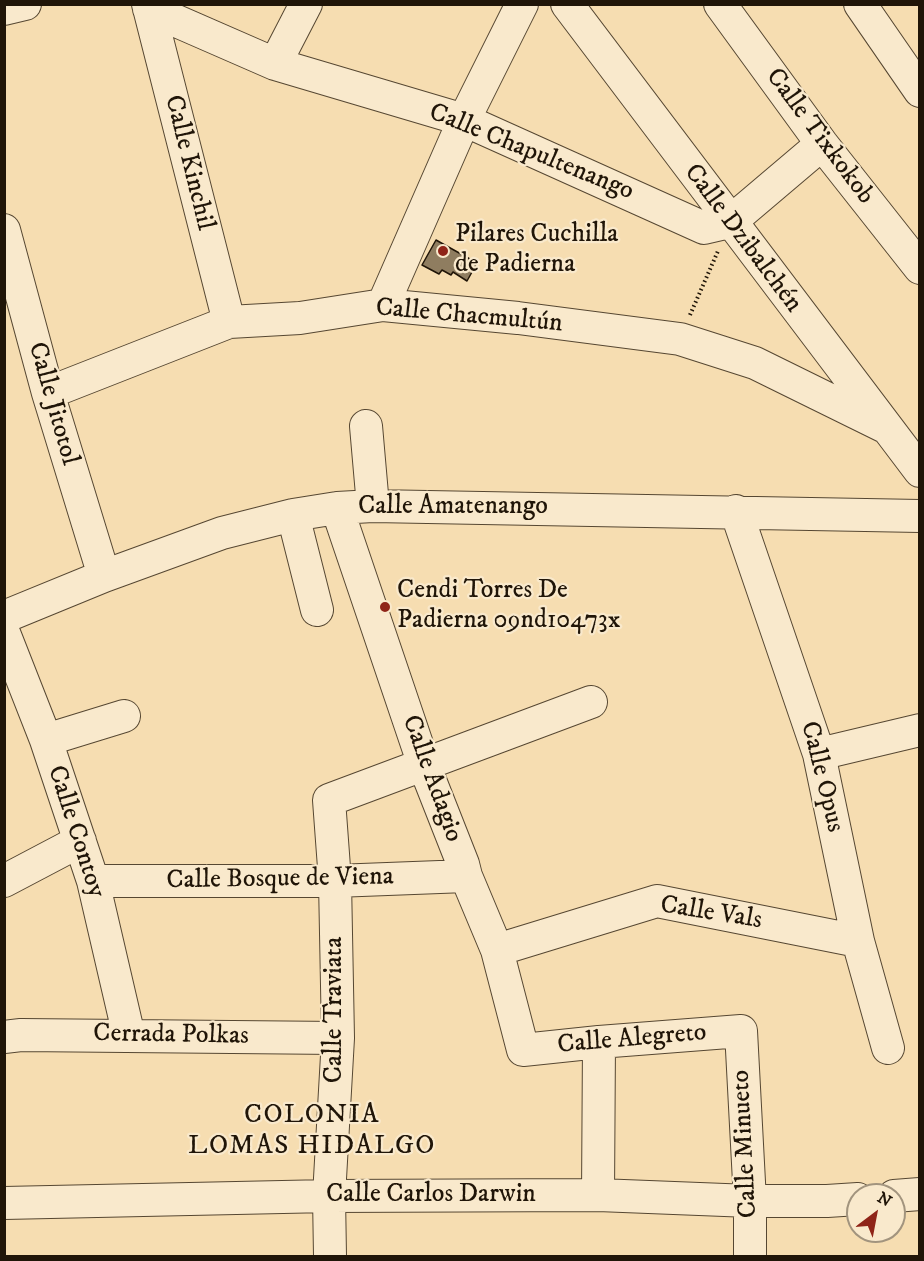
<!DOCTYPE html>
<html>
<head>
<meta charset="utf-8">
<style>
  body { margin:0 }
  #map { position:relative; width:924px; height:1261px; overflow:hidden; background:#f6ddb1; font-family:"IM FELL DW Pica",serif }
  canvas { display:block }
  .frame { position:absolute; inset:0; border:6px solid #201508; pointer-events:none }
  .north { position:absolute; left:846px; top:1183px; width:60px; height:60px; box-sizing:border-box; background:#f9e9cc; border:2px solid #a2947e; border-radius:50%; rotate:32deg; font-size:16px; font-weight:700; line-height:24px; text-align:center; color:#201508 }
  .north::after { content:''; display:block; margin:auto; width:21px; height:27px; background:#8f2418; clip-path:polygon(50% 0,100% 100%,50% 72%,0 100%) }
</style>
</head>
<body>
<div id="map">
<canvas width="924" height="1261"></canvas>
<div class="frame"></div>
<div class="north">N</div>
</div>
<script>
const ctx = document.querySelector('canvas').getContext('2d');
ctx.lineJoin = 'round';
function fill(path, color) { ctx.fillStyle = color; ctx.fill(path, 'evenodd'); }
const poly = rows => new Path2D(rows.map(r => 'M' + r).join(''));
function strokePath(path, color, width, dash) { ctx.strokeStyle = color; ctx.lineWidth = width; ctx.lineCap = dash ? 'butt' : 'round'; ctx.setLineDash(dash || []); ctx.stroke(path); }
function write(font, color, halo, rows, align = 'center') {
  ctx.font = font + ' "IM FELL DW Pica",serif'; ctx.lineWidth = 4.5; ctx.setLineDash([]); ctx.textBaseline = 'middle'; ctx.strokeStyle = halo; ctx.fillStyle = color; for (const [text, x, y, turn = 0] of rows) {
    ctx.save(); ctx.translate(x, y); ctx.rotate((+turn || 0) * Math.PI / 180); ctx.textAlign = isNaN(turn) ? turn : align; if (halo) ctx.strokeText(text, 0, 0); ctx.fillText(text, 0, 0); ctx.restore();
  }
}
const building = poly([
  [436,240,477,263,467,281,453,272,451,275,442,270,439,274,422,265,436,240]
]);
fill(building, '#8f7d60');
strokePath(building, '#201508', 1.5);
const minor = poly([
  [148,4,229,322],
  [567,4,920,471],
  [720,4,822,144,920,268],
  [860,4,920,91],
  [4,9,25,4],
  [149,9,275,64,464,120,704,228,730,222,822,144],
  [275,64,306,4],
  [4,230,48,393,104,576],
  [383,305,464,120,522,4],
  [48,393,229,322,300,318,383,305,518,318,680,339,755,363,885,427],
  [366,426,373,506],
  [337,508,424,765,463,864,466,876,497,950,523,1050,599,1042,741,1031,750,1201,750,1256],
  [736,511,819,754,858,941,888,1048],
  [293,515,317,610],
  [4,617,104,576,222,533,293,515,337,508,373,506,920,516],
  [4,633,46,740,93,881,129,1036],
  [46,740,124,716],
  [819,754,920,730],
  [4,881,80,841],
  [93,881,335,881,466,876],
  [497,950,657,901,858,941],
  [4,1037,21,1035,338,1038],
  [598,1195,599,1042],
  [894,1196,920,1194],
  [4,1203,329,1196,598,1195,750,1201,827,1201,858,1199],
  [330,1256,329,1196,338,1038,335,881,329,800,591,702]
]);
strokePath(minor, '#564732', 34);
strokePath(poly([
  [690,315,718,251]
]), '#201508', 4, [1.5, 3]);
strokePath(minor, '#f9e9cc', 32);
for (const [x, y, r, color] of [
  [443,251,6,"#8f2418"],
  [385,607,6,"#8f2418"]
]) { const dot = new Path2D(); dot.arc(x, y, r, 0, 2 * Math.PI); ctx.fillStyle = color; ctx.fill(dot); strokePath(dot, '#f9e9cc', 2); }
write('26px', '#201508', '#f9e9cc', [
  ["Calle Tixkokob",819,137,53],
  ["Calle Chapultenango",531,153,22],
  ["Calle Kinchil",188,163,76],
  ["Calle Dzibalchén",742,239,53],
  ["Calle Chacmultún",469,317,5],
  ["Calle Jitotol",52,404,74],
  ["Calle Amatenango",453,508],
  ["Calle Opus",821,777,76],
  ["Calle Adagio",431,779,70],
  ["Calle Contoy",75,832,72],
  ["Calle Bosque de Viena",280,880,-1],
  ["Calle Vals",711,914,9],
  ["Calle Traviata",336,1010,-90],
  ["Cerrada Polkas",171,1036,1],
  ["Calle Alegreto",632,1040,-5],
  ["Calle Minueto",746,1144,-93],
  ["Calle Carlos Darwin",431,1196]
]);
write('26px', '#201508', '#f9e9cc', [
  ["Pilares Cuchilla",455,236],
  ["de Padierna",455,266],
  ["Cendi Torres De",397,592],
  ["Padierna 09nd10473x",397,622]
], 'left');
ctx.letterSpacing = '1.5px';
write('27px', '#201508', '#f9e9cc', [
  ["COLONIA",312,1116],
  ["LOMAS HIDALGO",312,1147]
]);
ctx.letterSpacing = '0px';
</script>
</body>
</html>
